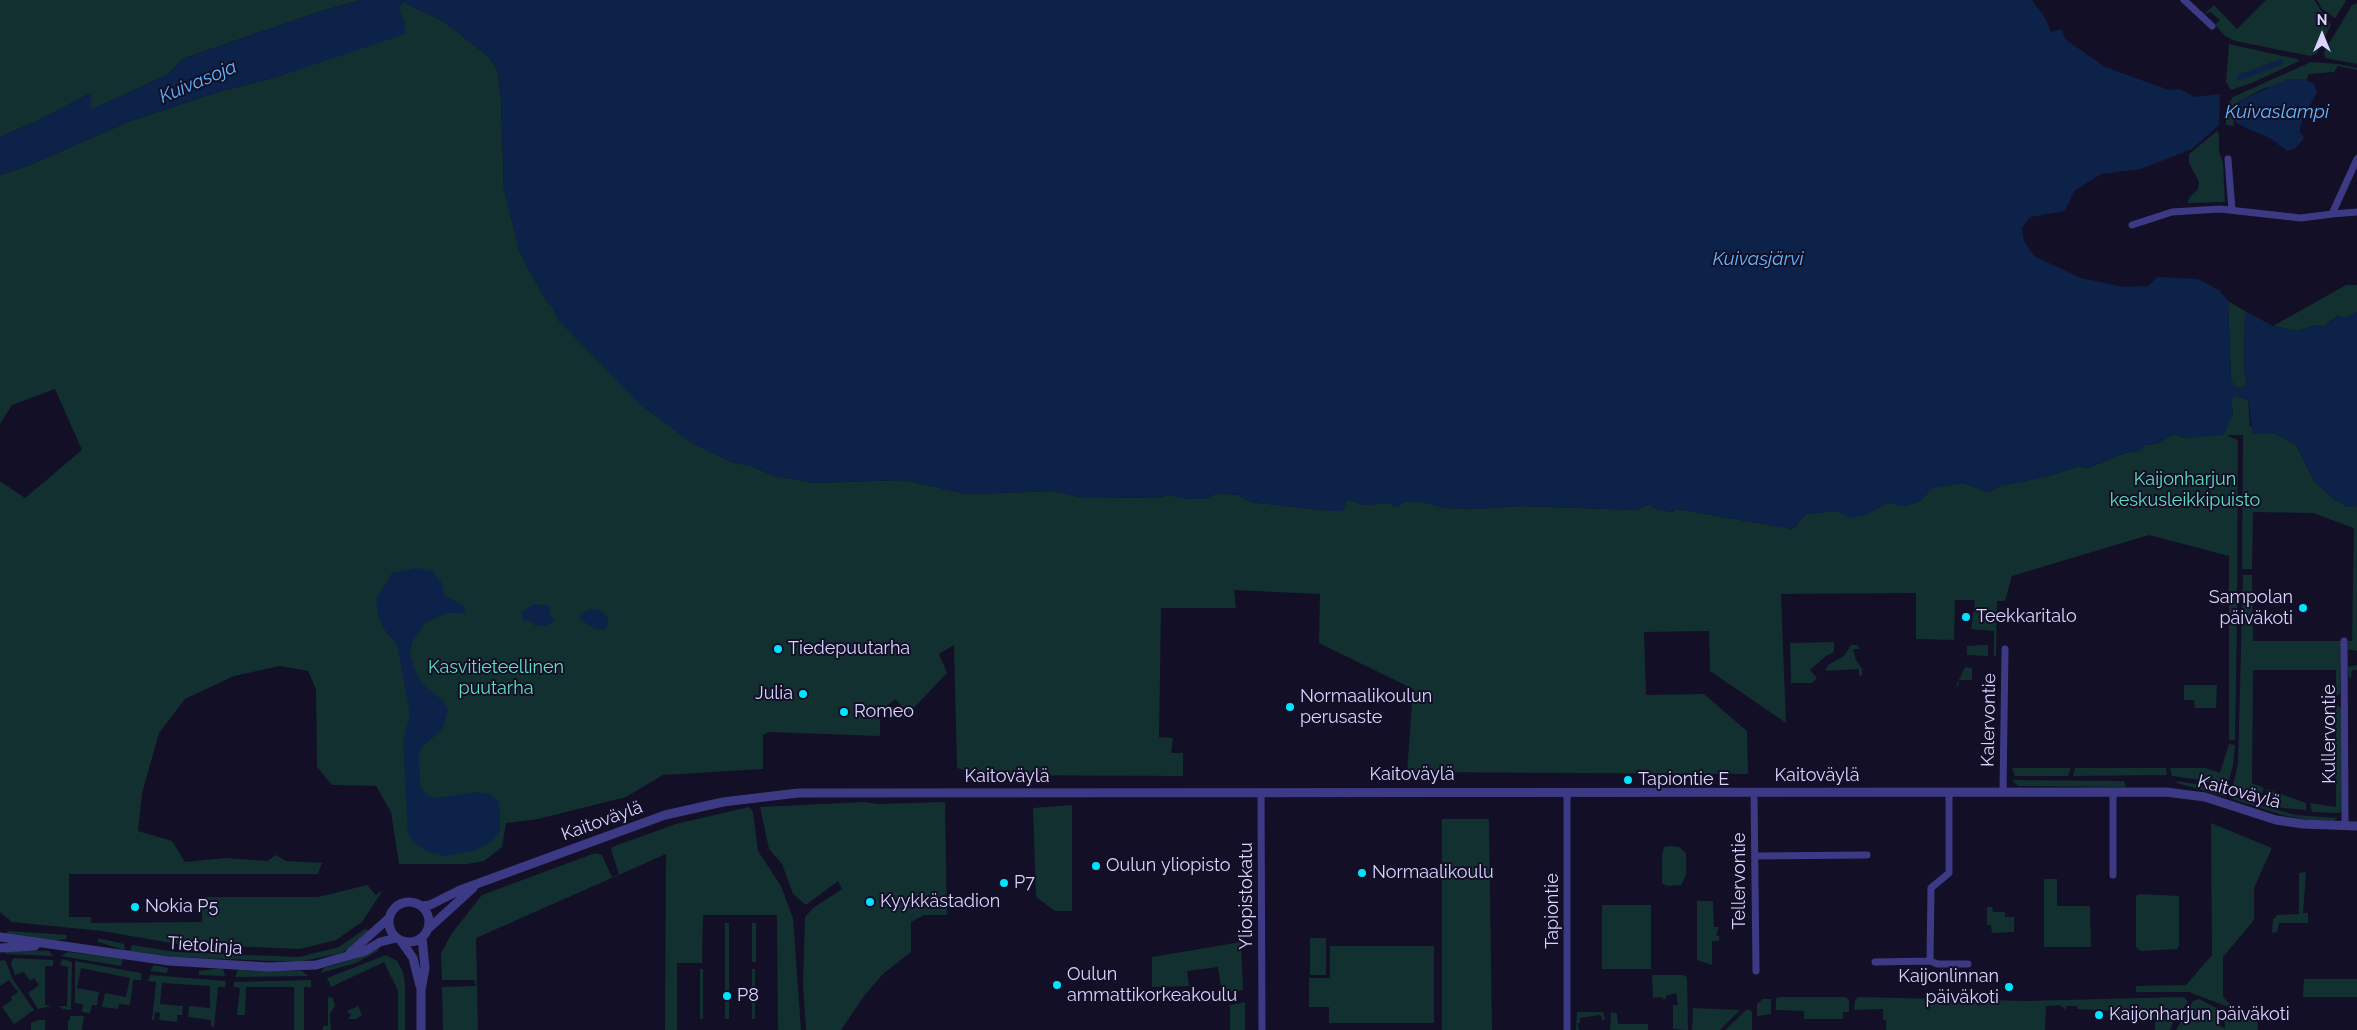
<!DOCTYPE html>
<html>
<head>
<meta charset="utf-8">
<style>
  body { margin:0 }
  #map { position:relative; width:2357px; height:1030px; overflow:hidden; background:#130f26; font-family:Raleway,sans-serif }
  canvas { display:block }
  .north { position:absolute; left:2297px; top:10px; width:50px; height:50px; -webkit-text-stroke:4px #130f26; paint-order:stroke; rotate:0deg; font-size:14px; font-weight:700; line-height:20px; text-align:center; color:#d9d4ff }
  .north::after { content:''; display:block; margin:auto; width:18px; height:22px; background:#d9d4ff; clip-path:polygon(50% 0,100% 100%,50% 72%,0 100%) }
</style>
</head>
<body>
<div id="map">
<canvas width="2357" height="1030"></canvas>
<div class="north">N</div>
</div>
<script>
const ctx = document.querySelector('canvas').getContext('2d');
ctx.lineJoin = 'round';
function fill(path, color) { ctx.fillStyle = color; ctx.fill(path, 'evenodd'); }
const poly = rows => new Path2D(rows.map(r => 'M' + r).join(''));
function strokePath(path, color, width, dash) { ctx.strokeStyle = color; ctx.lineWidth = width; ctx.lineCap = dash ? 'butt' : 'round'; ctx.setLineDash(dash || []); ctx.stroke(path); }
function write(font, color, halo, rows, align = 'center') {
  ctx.font = font + ' Raleway,sans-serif'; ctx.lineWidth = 4; ctx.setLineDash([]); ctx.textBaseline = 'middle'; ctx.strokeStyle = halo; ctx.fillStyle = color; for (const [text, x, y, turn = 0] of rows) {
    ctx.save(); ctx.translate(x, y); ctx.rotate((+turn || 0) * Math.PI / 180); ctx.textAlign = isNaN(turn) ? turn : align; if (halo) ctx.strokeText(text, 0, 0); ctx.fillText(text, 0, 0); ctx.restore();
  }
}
fill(poly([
  [0,0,361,0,322,11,182,59,169,74,91,110,91,93,35,122,0,137],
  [2266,0,2314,0,2331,25,2317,53,2310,56,2235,41,2225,36,2215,25,2220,20,2210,12,2203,15,2214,5,2237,29],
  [2317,0,2344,0,2346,1,2335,18,2322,9],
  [403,2,441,20,459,33,489,57,497,68,501,100,504,190,520,253,545,299,552,306,559,321,731,462,751,466,775,476,814,483,904,480,968,494,1054,491,1079,497,1158,498,1168,495,1188,499,1205,499,1217,493,1238,495,1250,502,1332,511,1348,499,1363,505,1387,503,1398,507,1404,502,1418,501,1446,508,1477,509,1520,506,1636,510,1649,504,1656,509,1672,512,1676,509,1793,529,1806,514,1838,511,1865,515,1887,503,1906,506,1920,501,1932,488,1963,483,1988,492,2000,486,2045,477,2079,466,2088,468,2125,453,2139,451,2145,445,2158,443,2173,434,2185,438,2233,414,2231,400,2235,395,2248,400,2250,426,2277,434,2296,445,2314,481,2334,499,2348,507,2357,506,2357,670,2352,670,2351,678,2349,678,2348,667,2357,665,2357,651,2348,649,2348,641,2352,641,2354,528,2313,513,2253,512,2252,569,2242,569,2243,435,2226,435,2238,440,2237,611,2234,613,2229,613,2229,556,2149,535,2012,576,2005,601,1997,601,1996,656,1994,656,1994,631,1971,629,1975,600,1955,600,1954,640,1916,639,1916,593,1781,594,1786,723,1710,671,1709,631,1644,632,1646,695,1704,694,1747,731,1748,774,1407,772,1413,689,1319,643,1320,594,1234,590,1236,608,1161,608,1159,737,1173,738,1171,753,1183,753,1183,776,979,775,957,768,954,645,939,654,947,673,909,713,895,699,880,712,880,736,769,732,763,735,763,769,663,775,626,797,538,819,506,823,502,847,484,861,467,864,399,864,391,812,376,786,332,785,317,767,316,689,308,671,280,666,234,676,185,699,159,733,142,793,138,831,172,841,185,862,225,858,267,861,276,855,286,861,322,863,318,874,69,874,69,917,91,917,91,923,202,922,202,897,318,897,367,885,376,895,381,891,381,893,362,922,336,940,300,949,177,944,102,931,12,922,0,912,0,481,25,498,82,450,55,389,12,405,0,424,0,175,27,166,128,122,218,92,280,76,405,23,398,10],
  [2357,3,2357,64,2325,58,2324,52,2352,5],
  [2229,44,2297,59,2299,61,2252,83,2231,90,2226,82],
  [2311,62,2338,64,2357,68,2357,70,2338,66,2334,72,2309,74,2306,80,2265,88,2239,101,2233,108,2234,126,2226,125,2226,108,2233,97],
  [2217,131,2219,135,2219,151,2223,164,2225,202,2187,203,2190,197,2198,189,2199,182,2189,163,2189,154],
  [2346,285,2357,285,2357,312,2345,318,2337,316,2323,327,2317,325,2297,331,2273,326],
  [2228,301,2245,311,2244,370,2247,379,2244,387,2235,387,2231,380],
  [2243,575,2252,575,2253,641,2341,641,2340,694,2336,696,2336,670,2253,670,2252,783,2264,788,2259,801,2232,790,2238,764],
  [2229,617,2237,618,2235,740,2229,740],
  [1834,642,1834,652,1826,656,1810,670,1817,678,1812,683,1791,683,1790,643],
  [1851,645,1857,645,1860,649,1853,649,1856,660,1862,669,1862,675,1859,676,1859,669,1825,671,1828,665,1844,656],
  [1981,645,1988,645,1988,656,1967,655,1967,646],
  [1965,667,1972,668,1972,680,1959,680,1958,686,1956,686],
  [2184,685,2217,685,2216,708,2195,708,2194,700,2184,700],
  [2336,704,2341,708,2341,811,2339,813,2312,812,2310,803,2336,807],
  [2229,744,2235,745,2233,765,2227,789,2201,780,2172,776,2170,768,2205,768,2220,773],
  [2012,768,2071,768,2068,776,2015,776],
  [2075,768,2166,768,2167,775,2073,776],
  [2012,780,2124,781,2126,787,2018,786],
  [2177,781,2200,785,2225,794,2226,797,2177,783],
  [2267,789,2306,803,2306,810,2283,808,2265,803],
  [2234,797,2295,815,2338,818,2333,821,2308,820,2282,815,2232,799],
  [865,802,878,804,945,802,947,915,924,915,911,922,911,952,883,974,864,996,841,1030,806,1030,803,984,805,917,813,908,842,889,838,881,806,905,793,894,782,864,769,849,760,807],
  [1072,805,1072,911,1055,911,1036,897,1033,808],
  [749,807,753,812,758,851,781,886,793,918,801,1030,778,1030,777,915,703,915,702,963,677,963,677,1030,665,1030,666,854,476,938,478,1030,443,1030,442,987,476,986,474,980,442,980,441,953,452,933,482,895,595,853,602,855,612,877,619,874,611,850,612,847,676,824],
  [1442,819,1489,819,1492,1030,1442,1030],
  [2211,823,2272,848,2254,888,2254,920,2223,957,2223,997,2232,1006,2231,1008,2189,992,2136,992,2136,986,2186,985,2212,955],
  [1669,846,1679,847,1686,853,1686,875,1681,885,1667,886,1662,883,1662,855,1664,847],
  [2306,872,2303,913,2308,913,2308,923,2279,923,2277,932,2272,933,2273,920,2277,915,2299,914,2299,873],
  [2044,879,2057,879,2057,906,2090,906,2091,947,2044,947],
  [2140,894,2179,896,2179,946,2177,949,2141,951,2136,947,2136,896],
  [1697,901,1713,901,1714,927,1719,927,1716,935,1719,936,1719,941,1712,941,1712,965,1697,960],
  [1602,905,1651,905,1651,969,1602,969],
  [1987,907,1992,907,1993,912,2005,912,2005,917,2014,917,2014,932,1992,933,1991,925,1987,925],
  [725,923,729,923,729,1019,725,1019],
  [752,923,756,923,756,962,752,962],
  [365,929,370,931,360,943,341,953,299,962,175,957,130,951,132,945,176,952,299,957,339,947],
  [8,931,67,935,66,939,51,941,6,934],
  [98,938,124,944,125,950,98,942],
  [1310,938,1326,938,1326,975,1310,975],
  [1241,942,1243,990,1222,993,1218,967,1187,971,1189,986,1152,987,1152,957],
  [379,946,378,951,356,963,320,973,324,968,354,959],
  [1330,946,1434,946,1434,1023,1329,1023,1329,1007,1309,1007,1309,978,1330,978],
  [19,950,49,951,53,956,5,954,5,951],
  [68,952,123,959,121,966,61,956],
  [386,955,397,961,403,972,405,984,405,1030,398,1030,398,991,384,962,331,987,327,978],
  [13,958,53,960,53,966,45,966,45,1005,52,1006,38,1009,28,993,39,985,34,978,30,981,24,972,15,975,11,964],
  [62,959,72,962,71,1010,63,1009,59,1006,67,1006,68,967,60,965],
  [3,960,6,961,12,978,34,1010,14,1024,2,1007,12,1000,11,997,18,992,9,980,0,986,0,961],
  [75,961,141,973,141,980,133,980,130,1005,119,1004,118,1009,102,1007,105,993,126,997,130,978,81,968,77,988,99,992,97,1005,92,1005,90,1013,82,1012,83,1004,75,1003],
  [154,965,168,968,167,973,150,971],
  [214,969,223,969,225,976,199,975,199,971],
  [700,969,703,969,703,1019,700,1019],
  [752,969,755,969,755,1019,752,1019],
  [238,970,302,971,308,976,235,977],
  [150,975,226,981,225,987,218,987,214,1027,211,1026,211,1020,188,1017,189,1006,210,1008,210,986,162,983,160,1004,183,1006,182,1015,177,1015,177,1022,159,1020,160,1013,155,1012,154,1020,152,1020,156,982,148,981],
  [1652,975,1683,975,1687,977,1688,1030,1673,1029,1673,1005,1678,1005,1676,993,1666,996,1666,999,1663,999,1662,997,1653,998],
  [2304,979,2357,979,2357,997,2303,997],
  [311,980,311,987,304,987,304,1030,294,1030,294,987,246,987,245,1015,237,1015,240,988,234,987,234,982],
  [328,997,333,998,335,1006,330,1014,331,1030,323,1030,323,1026,328,1026],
  [1780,997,1846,997,1849,1000,1849,1012,1843,1012,1843,1019,1804,1019,1804,1011,1776,1010,1776,998],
  [1858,997,2026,1001,2181,997,2185,998,2188,1002,2175,1017,2170,1030,2155,1030,2155,1019,2142,1019,2142,1013,2122,1013,2122,1019,2111,1019,2110,1011,2077,1009,2077,1006,2066,1006,2066,1010,2060,1005,2046,1006,2045,1030,1886,1030,1886,1020,1883,1020,1883,1009,1854,1010,1855,1000],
  [1763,999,1771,999,1771,1014,1757,1016,1757,1004],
  [2199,999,2220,1010,2221,1027,2225,1028,2225,1014,2257,1014,2258,1030,2176,1030,2193,1001],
  [1245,1002,1245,1030,1230,1030,1230,1006,1226,1006],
  [358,1006,362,1015,356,1019,348,1019,351,1015,347,1011],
  [1693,1008,1738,1010,1739,1011,1720,1030,1692,1030],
  [1749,1009,1752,1012,1752,1030,1725,1030,1745,1011],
  [1577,1012,1603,1012,1605,1020,1602,1020,1602,1017,1599,1015,1580,1018,1580,1023,1577,1023,1579,1030,1576,1030],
  [1611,1012,1617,1014,1618,1024,1648,1024,1648,1030,1610,1030],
  [70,1016,84,1016,82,1030,68,1030,68,1020,70,1020],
  [38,1020,45,1020,45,1030,31,1030,31,1023]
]), '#12302f');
fill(poly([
  [361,0,2032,0,2046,19,2051,32,2062,29,2065,39,2105,67,2169,90,2179,89,2195,97,2220,94,2219,125,2192,149,2141,169,2101,174,2074,191,2065,211,2030,217,2022,228,2024,241,2034,256,2081,278,2124,287,2148,286,2157,277,2198,279,2219,290,2228,301,2231,380,2236,387,2244,387,2247,379,2244,370,2245,311,2273,326,2297,331,2317,325,2323,327,2338,316,2345,318,2357,312,2357,506,2348,507,2334,499,2314,481,2296,445,2277,434,2253,434,2248,400,2235,395,2231,400,2233,414,2224,435,2185,438,2173,434,2158,443,2145,445,2139,451,2125,453,2088,468,2079,466,2045,477,2000,486,1988,492,1963,483,1933,488,1920,501,1906,506,1887,503,1865,515,1850,518,1837,511,1806,514,1793,529,1676,509,1672,512,1656,509,1649,504,1636,510,1520,506,1477,509,1446,508,1418,501,1404,502,1398,507,1387,503,1363,505,1348,499,1343,511,1332,511,1250,502,1238,495,1218,493,1205,499,1188,499,1168,495,1158,498,1079,497,1054,491,968,494,904,480,814,483,775,476,751,466,731,462,693,444,639,404,559,321,552,306,545,299,520,253,504,190,501,100,497,68,489,57,459,33,441,20,403,2,398,10,405,23,405,34,280,76,218,92,128,122,27,166,0,175,0,137,35,122,91,93,91,110,169,74,182,59,322,11],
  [2278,60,2283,60,2282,65,2240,80,2236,79,2238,75],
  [2288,79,2304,79,2314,84,2317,92,2301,123,2300,132,2304,138,2301,142,2294,149,2287,151,2271,139,2236,123,2232,114,2233,108,2239,101],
  [416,568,433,571,443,585,444,595,465,606,465,611,461,613,447,613,425,623,413,640,410,652,415,670,423,684,444,702,448,709,443,729,423,746,419,756,420,786,426,795,436,798,477,792,490,794,499,802,500,812,500,832,492,841,476,850,445,856,428,852,412,841,408,833,403,741,410,714,397,645,386,632,378,617,376,599,392,573],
  [534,604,549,606,551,610,549,615,555,621,546,626,535,626,531,621,523,620,522,612],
  [591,609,602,611,609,620,606,629,596,630,580,619,580,614]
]), '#0c2248');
strokePath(poly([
  [2184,0,2212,26],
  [2228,159,2232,210],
  [2332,214,2357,212],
  [2132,225,2172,212,2220,209,2301,218,2332,214,2357,159],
  [2344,641,2345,826],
  [1261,792,1262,1030],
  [1567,792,1567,1030],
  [1754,792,1756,971],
  [2003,792,2005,649],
  [2113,792,2113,875],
  [1755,856,1867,855],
  [1930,961,1937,964,1968,964],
  [1875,962,1930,961,1931,888,1949,873,1949,792]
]), '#3d3a85', 7);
strokePath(poly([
  '389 922a20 20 0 1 1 40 0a20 20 0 1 1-40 0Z',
  [422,906,430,905,460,890,665,815,723,802,798,793,2166,792,2205,797,2276,820,2303,824,2357,826],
  [428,929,473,888],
  [0,937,169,961,268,967,316,965,365,951,380,942,396,938],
  [401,941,413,958,420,986],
  [0,948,35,946],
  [350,953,389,918],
  [421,1030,421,990,425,968,422,938]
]), '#3d3a85', 9);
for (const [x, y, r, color] of [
  [2303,608,5,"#00e5ff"],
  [1966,617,5,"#00e5ff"],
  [778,649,5,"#00e5ff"],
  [803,694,5,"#00e5ff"],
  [1290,707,5,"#00e5ff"],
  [844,712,5,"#00e5ff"],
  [1628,780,5,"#00e5ff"],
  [1096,866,5,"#00e5ff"],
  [1362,873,5,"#00e5ff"],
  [1004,883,5,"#00e5ff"],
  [870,902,5,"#00e5ff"],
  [135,907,5,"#00e5ff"],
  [1057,985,5,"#00e5ff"],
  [2009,987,5,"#00e5ff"],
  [727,996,5,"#00e5ff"],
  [2099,1015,5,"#00e5ff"]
]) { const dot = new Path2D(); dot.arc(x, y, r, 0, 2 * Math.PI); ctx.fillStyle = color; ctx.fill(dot); strokePath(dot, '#130f26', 2); }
write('18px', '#5fe0c0', '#130f26', [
  ["Kaijonharjun",2185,480],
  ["keskusleikkipuisto",2185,501],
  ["Kasvitieteellinen",496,668],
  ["puutarha",496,689]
]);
write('18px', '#d9d4ff', '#130f26', [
  ["Sampolan",2293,598,"right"],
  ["päiväkoti",2293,619,"right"],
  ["Teekkaritalo",1976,617],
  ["Tiedepuutarha",788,649],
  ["Julia",793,694,"right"],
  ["Normaalikoulun",1300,697],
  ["perusaste",1300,718],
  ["Romeo",854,712],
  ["Tapiontie E",1638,780],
  ["Oulun yliopisto",1106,866],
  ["Normaalikoulu",1372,873],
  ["P7",1014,883],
  ["Kyykkästadion",880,902],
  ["Nokia P5",145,907],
  ["Oulun",1067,975],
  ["ammattikorkeakoulu",1067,996],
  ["Kaijonlinnan",1999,977,"right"],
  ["päiväkoti",1999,998,"right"],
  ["P8",737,996],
  ["Kaijonharjun päiväkoti",2109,1015]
], 'left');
write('18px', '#d9d4ff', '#130f26', [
  ["Kalervontie",1989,720,-89],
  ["Kullervontie",2330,734,-90],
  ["Kaitoväylä",1412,775],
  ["Kaitoväylä",1817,776],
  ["Kaitoväylä",1007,777],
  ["Kaitoväylä",2239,792,15],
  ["Kaitoväylä",602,821,-20],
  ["Tellervontie",1740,881,-90],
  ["Yliopistokatu",1247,896,-90],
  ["Tapiontie",1553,911,-90],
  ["Tietolinja",205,946,4]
]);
write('italic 19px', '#62b6ff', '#130f26', [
  ["Kuivasoja",198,82,-23],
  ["Kuivaslampi",2277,112],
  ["Kuivasjärvi",1758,259]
]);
</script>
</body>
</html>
